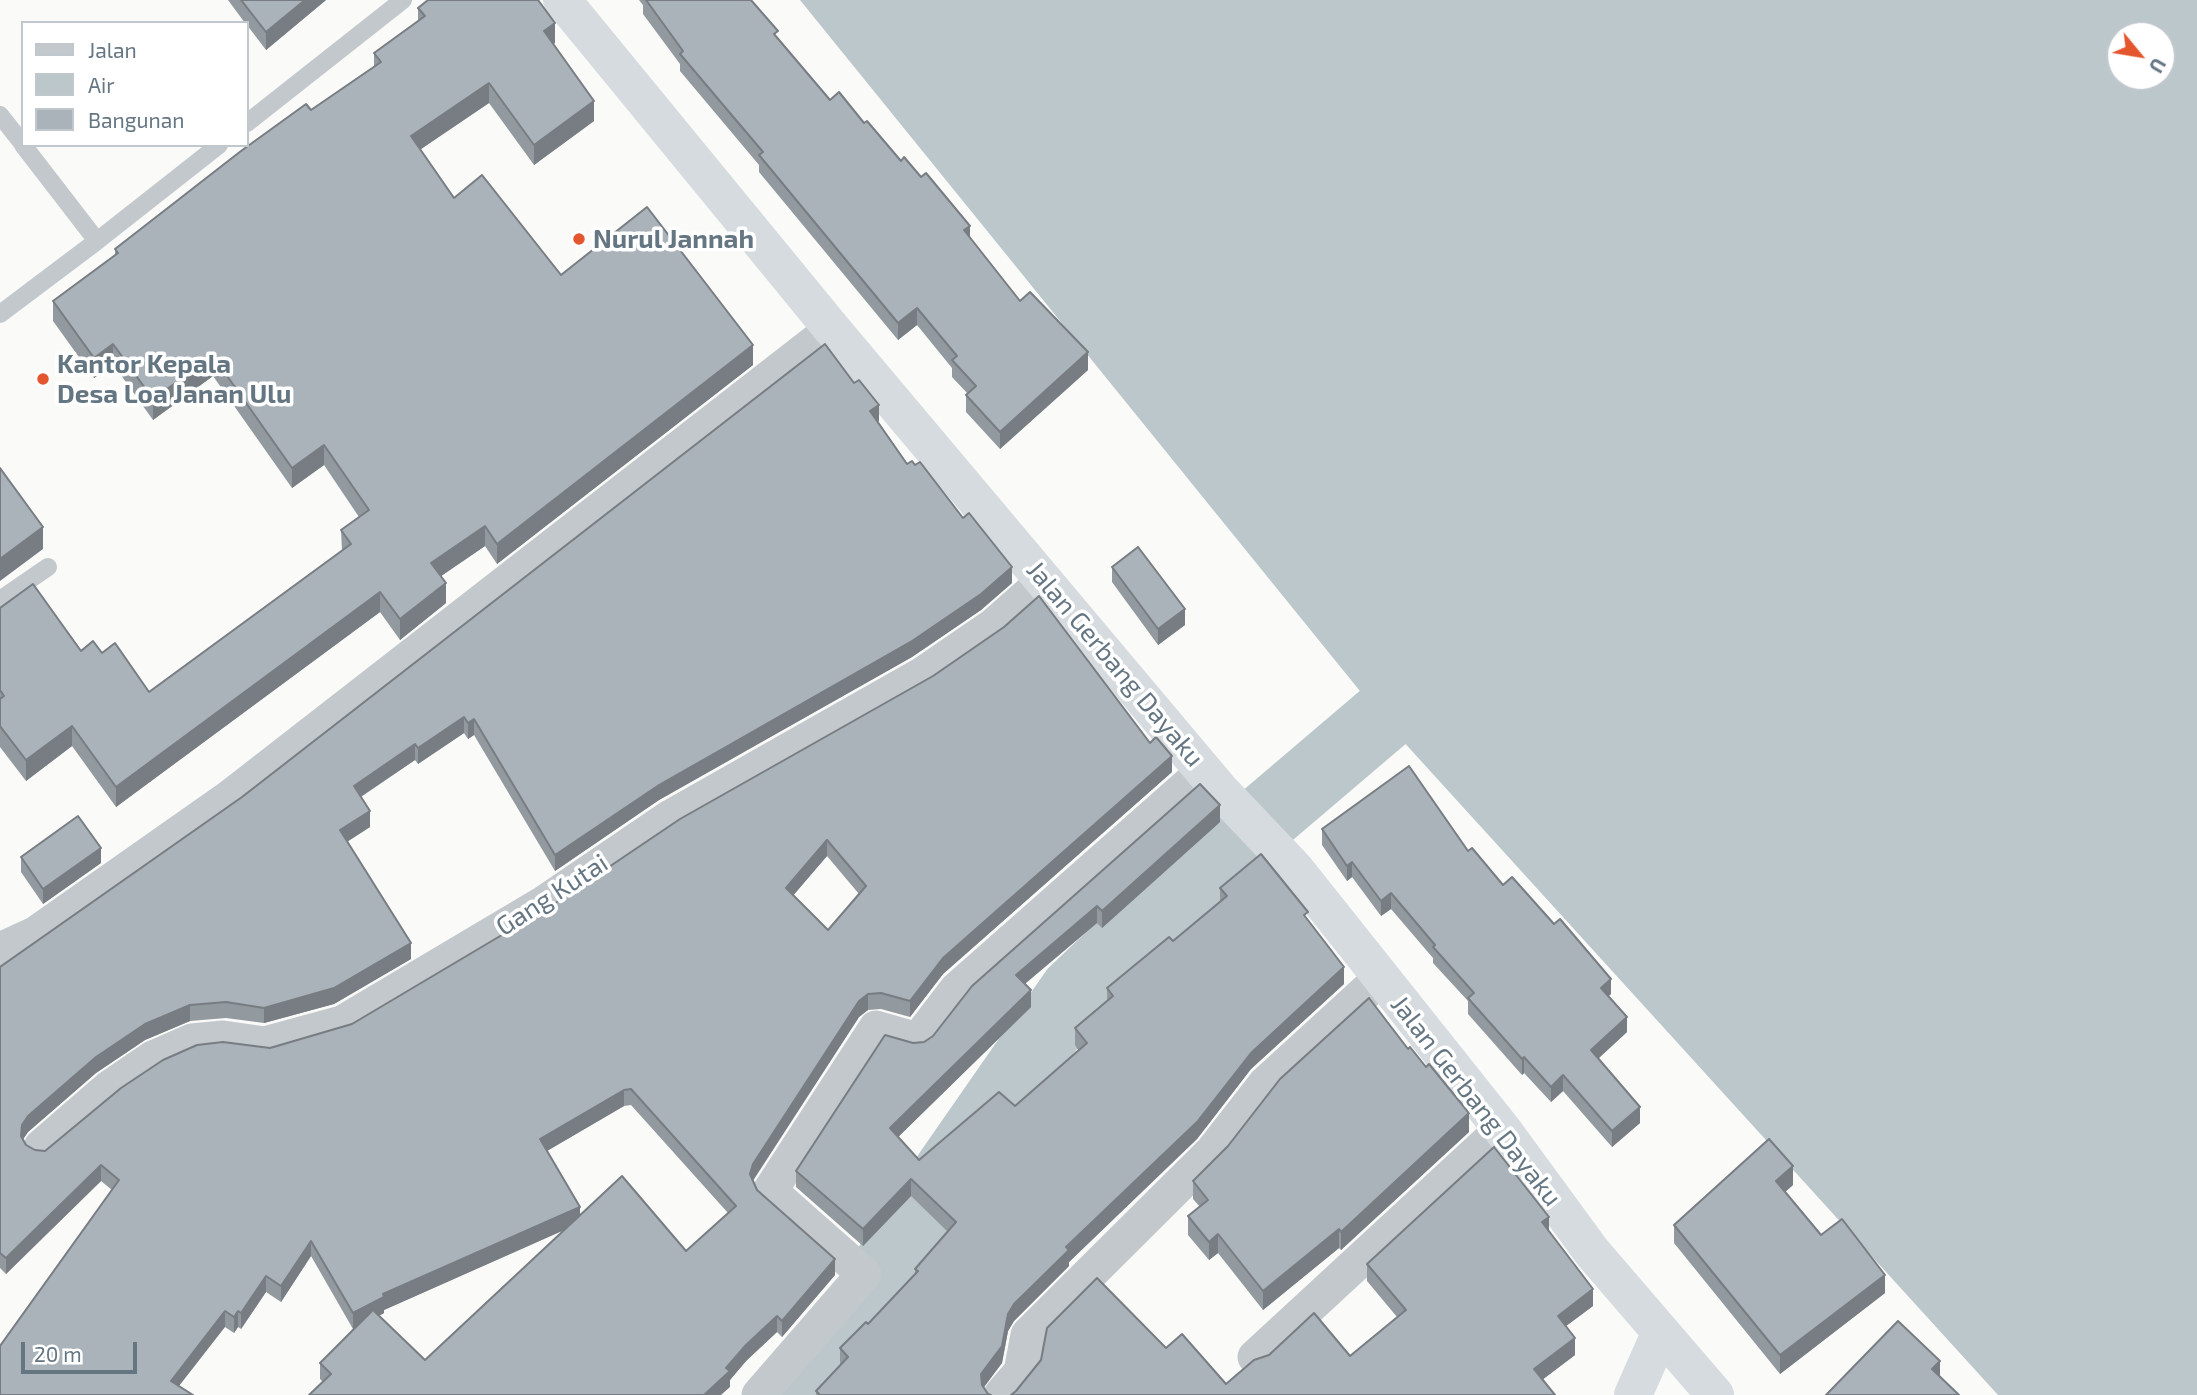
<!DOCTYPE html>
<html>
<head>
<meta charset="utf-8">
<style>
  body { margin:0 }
  #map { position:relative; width:2197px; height:1395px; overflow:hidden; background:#fafaf8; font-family:"Exo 2",sans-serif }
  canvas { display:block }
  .legend { position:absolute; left:21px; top:21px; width:228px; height:126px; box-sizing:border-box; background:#fff; border:2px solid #c1c8cd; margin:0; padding:9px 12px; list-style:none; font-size:21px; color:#657683 }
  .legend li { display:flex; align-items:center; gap:14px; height:35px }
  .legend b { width:35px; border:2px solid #c1c8cd }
  .north { position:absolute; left:2106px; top:21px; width:70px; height:70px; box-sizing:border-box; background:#fff; border:2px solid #c1c8cd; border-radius:50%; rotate:120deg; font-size:19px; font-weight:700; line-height:28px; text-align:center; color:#657683 }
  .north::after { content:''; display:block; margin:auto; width:24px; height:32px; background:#e4572e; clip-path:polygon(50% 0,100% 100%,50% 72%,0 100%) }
  .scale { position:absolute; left:21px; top:1342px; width:116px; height:32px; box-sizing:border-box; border:4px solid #657683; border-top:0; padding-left:9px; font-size:21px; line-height:24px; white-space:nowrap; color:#657683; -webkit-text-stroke:5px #fff; paint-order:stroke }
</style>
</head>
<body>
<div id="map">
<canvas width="2197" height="1395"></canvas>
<ul class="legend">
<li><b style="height:9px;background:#c3c8cc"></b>Jalan</li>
<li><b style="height:19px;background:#bbc7cb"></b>Air</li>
<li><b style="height:19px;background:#aab3b9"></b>Bangunan</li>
</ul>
<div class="north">U</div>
<div class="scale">20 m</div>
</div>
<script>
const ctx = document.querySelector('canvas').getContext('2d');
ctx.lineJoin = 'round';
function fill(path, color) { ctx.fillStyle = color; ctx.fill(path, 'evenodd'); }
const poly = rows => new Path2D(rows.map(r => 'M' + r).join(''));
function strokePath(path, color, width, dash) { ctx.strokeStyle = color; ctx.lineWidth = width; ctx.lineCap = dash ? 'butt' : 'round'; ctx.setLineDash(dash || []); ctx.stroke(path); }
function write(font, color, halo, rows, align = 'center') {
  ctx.font = font + ' "Exo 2",sans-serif'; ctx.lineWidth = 7; ctx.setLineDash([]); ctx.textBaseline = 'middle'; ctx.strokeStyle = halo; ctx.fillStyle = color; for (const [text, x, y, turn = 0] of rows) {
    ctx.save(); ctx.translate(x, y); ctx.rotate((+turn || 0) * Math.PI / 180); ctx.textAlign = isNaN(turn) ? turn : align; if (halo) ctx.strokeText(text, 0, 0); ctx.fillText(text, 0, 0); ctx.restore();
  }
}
fill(poly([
  [800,0,2197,0,2197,1395,1998,1395,1381,717],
  [2120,35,2162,35,2162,77,2120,77]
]), '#bbc7cb');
strokePath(poly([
  [805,1395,944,1179,1074,992,1193,879,1456,655]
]), '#bbc7cb', 70);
strokePath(poly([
  [0,115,23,144],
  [247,123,403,0],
  [97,241,219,145],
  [0,314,97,241,23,145],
  [0,600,48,567]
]), '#c3c8cc', 18);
strokePath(poly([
  [0,950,35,934,230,797,832,329],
  [41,1147,109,1088,153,1058,192,1041,223,1038,265,1044,342,1023,544,903,669,818,923,674,993,626,1045,580],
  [1255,1357,1502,1129],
  [759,1395,864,1274,770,1191,876,1028,918,1040,957,989,1204,771],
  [1001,1395,1021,1372,1028,1335,1212,1152,1265,1084,1381,978]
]), '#c3c8cc', 35);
strokePath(poly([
  [562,0,832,329,1219,789,1295,869,1502,1129,1592,1252,1715,1395],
  [1633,1395,1660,1334]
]), '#d6dbdf', 38);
fill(poly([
  [228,0,326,0,266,50,247,25,247,23,245,23],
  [639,0,751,0,778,39,830,100,864,123,901,161,970,237,1020,301,1088,370,1000,449,966,412,966,395,968,394,952,377,952,368,917,325,898,340,759,172,759,165,680,71,680,64,643,14,643,5],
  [418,8,555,43,553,44,594,121,534,165,489,103,420,149,454,198,561,275,753,365,497,564,485,546,441,576,446,603,400,640,380,612,116,807,72,746,26,781,0,747,0,608,81,651,102,653,149,692,342,551,341,530,359,517,324,465,292,488,213,376,153,420,113,364,94,378,53,321,53,301,115,256,115,249,311,110,374,67,374,53,418,21],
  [878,421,907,464,1012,583,981,610,912,657,659,800,555,871,474,735,468,739,464,733,418,764,415,760,361,797,370,827,347,842,411,959,334,1004,264,1023,226,1018,190,1021,145,1040,96,1073,28,1132,23,1139,26,1145,35,1150,45,1151,270,1048,352,1024,554,904,680,819,1172,772,943,974,910,1017,881,1009,868,1010,859,1017,753,1181,757,1190,835,1275,782,1337,777,1332,746,1361,730,1380,730,1387,323,1382,320,1379,320,1363,353,1329,311,1256,281,1302,266,1292,241,1329,238,1327,234,1333,225,1327,0,1395,112,1190,101,1181,6,1274,0,1268,0,967,879,421],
  [827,856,859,894,828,930,793,895],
  [631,1105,728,1213,686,1251,580,1215,547,1151,624,1106],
  [564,1230,425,1360,379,1316,384,1313,384,1310],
  [1112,567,1185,625,1158,645,1112,582],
  [1220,822,1102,928,1097,923,1025,984,1031,1007,898,1137,919,1160,1015,1106,1078,1050,1075,1045,1075,1028,1107,1002,1107,988,1173,941,1220,902,1220,888,1308,920,1344,984,1251,1069,1197,1139,1069,1262,1069,1266,1014,1321,1008,1331,1002,1363,984,1387,988,1394,991,1395,816,1395,816,1391,840,1365,840,1348,868,1324,915,1274,915,1269,948,1232,911,1196,863,1246,796,1187,796,1171,913,1043,924,1042,933,1036,972,986],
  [1322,829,1468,851,1611,994,1608,996,1627,1032,1598,1059,1640,1123,1612,1147,1563,1091,1551,1102,1524,1073,1522,1075,1468,1014,1468,1001,1433,963,1433,958,1391,909,1381,916,1352,877,1347,881,1322,845],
  [21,857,101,863,43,904,21,872],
  [1469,1132,1341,1250,1339,1248,1263,1310,1218,1253,1209,1260,1188,1235,1188,1216,1200,1207,1193,1199,1193,1181],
  [1793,1185,1785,1192,1821,1235,1885,1293,1780,1374,1674,1243,1674,1225],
  [1549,1232,1593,1306,1566,1326,1575,1355,1542,1380,1011,1395,1166,1348,1226,1384,1350,1356,1397,1317,1367,1281,1367,1264]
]), '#929a9f');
fill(poly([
  [305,0,326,0,266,50,266,32],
  [555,23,555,43,544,51,544,31],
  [489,83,489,103,411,156,411,136],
  [594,101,594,121,534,165,534,145],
  [970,226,970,243,964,230],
  [917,308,917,325,898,340,898,323],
  [113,344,113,364,94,378,94,358],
  [753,345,753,365,497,564,497,544],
  [1088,352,1088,370,1000,449,1000,432],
  [213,356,213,376,153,420,153,399],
  [879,405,879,421,870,427,870,411],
  [324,445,324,465,292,488,292,468],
  [485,526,485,546,431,583,431,563],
  [43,527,43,549,0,581,0,559],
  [1012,567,1012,583,981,610,912,657,659,800,555,871,555,855,659,785],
  [446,583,446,603,400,640,400,619],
  [380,592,380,612,116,807,116,787],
  [1185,609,1185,625,1158,645,1158,629],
  [464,717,464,733,418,764,418,748],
  [474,719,474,735,468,739,468,723],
  [72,726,72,746,26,781,26,760],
  [415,744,415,760,354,801,354,786],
  [1172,756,1172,772,943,974,910,1017,910,1001,943,958],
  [1220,805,1220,822,1102,928,1102,911],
  [370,811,370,827,340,846,340,830],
  [827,840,827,856,786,904,786,888],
  [101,848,101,863,43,904,43,889],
  [1352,862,1352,877,1347,881,1347,866],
  [1391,893,1391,909,1381,916,1381,901],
  [1097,906,1097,923,1016,991,1016,975],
  [411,943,411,959,334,1004,264,1023,264,1008],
  [1344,967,1344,984,1251,1069,1197,1139,1069,1262,1069,1266,1014,1321,1008,1331,1002,1363,981,1391,981,1374,1014,1304,1251,1053],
  [1611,979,1611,994,1601,1003,1601,988],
  [1031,990,1031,1007,890,1145,890,1128],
  [868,994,868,1010,859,1017,753,1180,750,1174,753,1164,859,1001],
  [190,1005,190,1021,145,1040,96,1073,28,1132,22,1141,22,1125,28,1116,96,1057,145,1024],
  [1627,1017,1627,1032,1591,1065,1591,1050],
  [1524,1057,1524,1073,1522,1075,1522,1059],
  [1563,1075,1563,1091,1551,1102,1551,1087],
  [624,1090,624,1106,540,1155,540,1139],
  [1640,1107,1640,1123,1612,1147,1612,1131],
  [1469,1113,1469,1132,1341,1250,1341,1232],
  [101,1165,101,1181,6,1274,6,1258],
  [1793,1166,1793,1185,1776,1200,1776,1181],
  [911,1179,911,1196,863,1246,863,1229],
  [580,1207,580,1223,384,1310,384,1313,353,1329,353,1313,383,1294],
  [1549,1217,1549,1233,1542,1222],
  [1339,1229,1339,1248,1263,1310,1263,1291],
  [1218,1234,1218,1253,1209,1260,1209,1242],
  [311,1241,311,1256,281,1302,281,1286],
  [835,1259,835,1275,782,1337,782,1321],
  [1885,1275,1885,1293,1780,1374,1780,1355],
  [266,1276,266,1292,241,1329,241,1313],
  [1593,1289,1593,1306,1558,1332,1558,1316],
  [225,1311,225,1327,172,1395,171,1381],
  [238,1311,238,1327,234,1333,234,1317],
  [777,1316,777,1332,746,1361,730,1380,730,1387,721,1395,704,1395,746,1345],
  [1575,1338,1575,1355,1534,1386,1534,1369],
  [1940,1361,1940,1376,1932,1369]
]), '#777d82');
const building = poly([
  [241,0,305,0,266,32,241,0],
  [428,0,538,0,555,23,544,31,594,101,534,145,489,83,411,136,454,198,482,175,561,275,647,207,753,345,497,544,485,526,431,563,446,583,400,619,380,592,116,787,72,726,26,760,0,726,0,699,4,696,0,690,0,608,33,584,81,651,93,641,102,653,115,643,149,692,351,544,341,530,369,510,324,445,292,468,213,356,153,399,113,344,94,358,53,301,118,253,115,249,241,151,306,104,311,110,381,62,374,53,425,16,418,8,428,0],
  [646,0,751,0,778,31,774,34,830,100,839,92,864,123,867,121,901,161,904,157,921,177,926,173,970,226,964,230,1020,301,1030,292,1088,352,1000,432,966,395,976,386,952,360,957,356,917,308,898,323,759,155,763,152,680,54,683,51,646,0],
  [825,344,854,383,859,380,879,405,870,411,907,464,912,461,915,465,920,462,963,518,969,513,1012,567,981,594,912,641,659,785,555,855,474,719,468,723,464,717,418,748,415,744,354,786,370,811,340,830,411,943,334,988,264,1008,226,1002,190,1005,145,1024,96,1057,28,1116,22,1125,21,1136,26,1145,35,1150,45,1151,121,1088,163,1060,197,1045,223,1042,270,1048,352,1024,554,904,680,819,933,676,1004,627,1039,596,1150,743,1156,737,1172,756,943,958,910,1001,881,993,868,994,859,1001,753,1164,750,1174,757,1190,835,1259,782,1321,777,1316,746,1345,726,1368,730,1371,704,1395,309,1395,331,1374,320,1363,373,1310,425,1360,622,1176,686,1251,736,1206,631,1089,624,1090,540,1139,580,1207,383,1294,384,1297,353,1313,311,1241,281,1286,266,1276,241,1313,238,1311,234,1317,225,1311,171,1381,193,1395,0,1395,0,1346,119,1180,101,1165,6,1258,0,1253,0,967,242,797,825,344],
  [827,840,866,886,828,930,786,888,827,840],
  [0,468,43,527,0,559,0,468],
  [1138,547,1185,609,1158,629,1112,567,1138,547],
  [1409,766,1468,851,1472,848,1503,885,1512,877,1554,924,1560,919,1611,979,1601,988,1627,1017,1591,1050,1640,1107,1612,1131,1563,1075,1551,1087,1524,1057,1522,1059,1468,998,1474,993,1433,947,1435,945,1391,893,1381,901,1352,862,1347,866,1322,829,1409,766],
  [1200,784,1220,805,1102,911,1097,906,1016,975,1031,990,890,1128,919,1160,999,1092,1015,1106,1087,1043,1075,1028,1113,996,1107,988,1169,937,1173,941,1227,896,1220,888,1261,854,1308,912,1304,915,1344,967,1251,1053,1197,1122,1066,1247,1069,1250,1014,1304,1008,1314,1002,1346,981,1374,982,1385,988,1394,991,1395,820,1395,816,1391,848,1357,840,1348,866,1322,868,1324,918,1271,915,1269,956,1222,911,1179,863,1229,796,1171,885,1035,913,1043,924,1042,933,1036,972,986,1200,784],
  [78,816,101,848,43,889,21,857,78,816],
  [1369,998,1408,1049,1410,1047,1426,1067,1429,1064,1469,1113,1341,1232,1339,1229,1263,1291,1218,1234,1209,1242,1188,1216,1208,1200,1193,1181,1228,1146,1280,1079,1369,998],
  [1769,1139,1793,1166,1776,1181,1821,1235,1842,1219,1885,1275,1780,1355,1674,1225,1769,1139],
  [1494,1147,1549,1217,1542,1222,1593,1289,1558,1316,1575,1338,1534,1369,1555,1395,1011,1395,1016,1391,1041,1360,1047,1328,1097,1278,1166,1348,1182,1334,1226,1384,1254,1360,1269,1355,1314,1313,1350,1356,1406,1310,1367,1264,1494,1147],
  [1898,1321,1940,1361,1932,1369,1959,1395,1826,1395,1898,1321]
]);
fill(building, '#aab3b9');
strokePath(building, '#777d82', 2);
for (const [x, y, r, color] of [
  [579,239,7,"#e4572e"],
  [43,379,7,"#e4572e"]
]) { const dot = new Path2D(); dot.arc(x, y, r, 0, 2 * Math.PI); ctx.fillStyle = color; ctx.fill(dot); strokePath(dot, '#fff', 2.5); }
write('bold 26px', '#657683', '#fff', [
  ["Nurul Jannah",593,239],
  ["Kantor Kepala",57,364],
  ["Desa Loa Janan Ulu",57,394]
], 'left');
write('26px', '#657683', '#fff', [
  ["Jalan Gerbang Dayaku",1115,664,50],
  ["Gang Kutai",552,895,-33],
  ["Jalan Gerbang Dayaku",1476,1101,52]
]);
</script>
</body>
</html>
